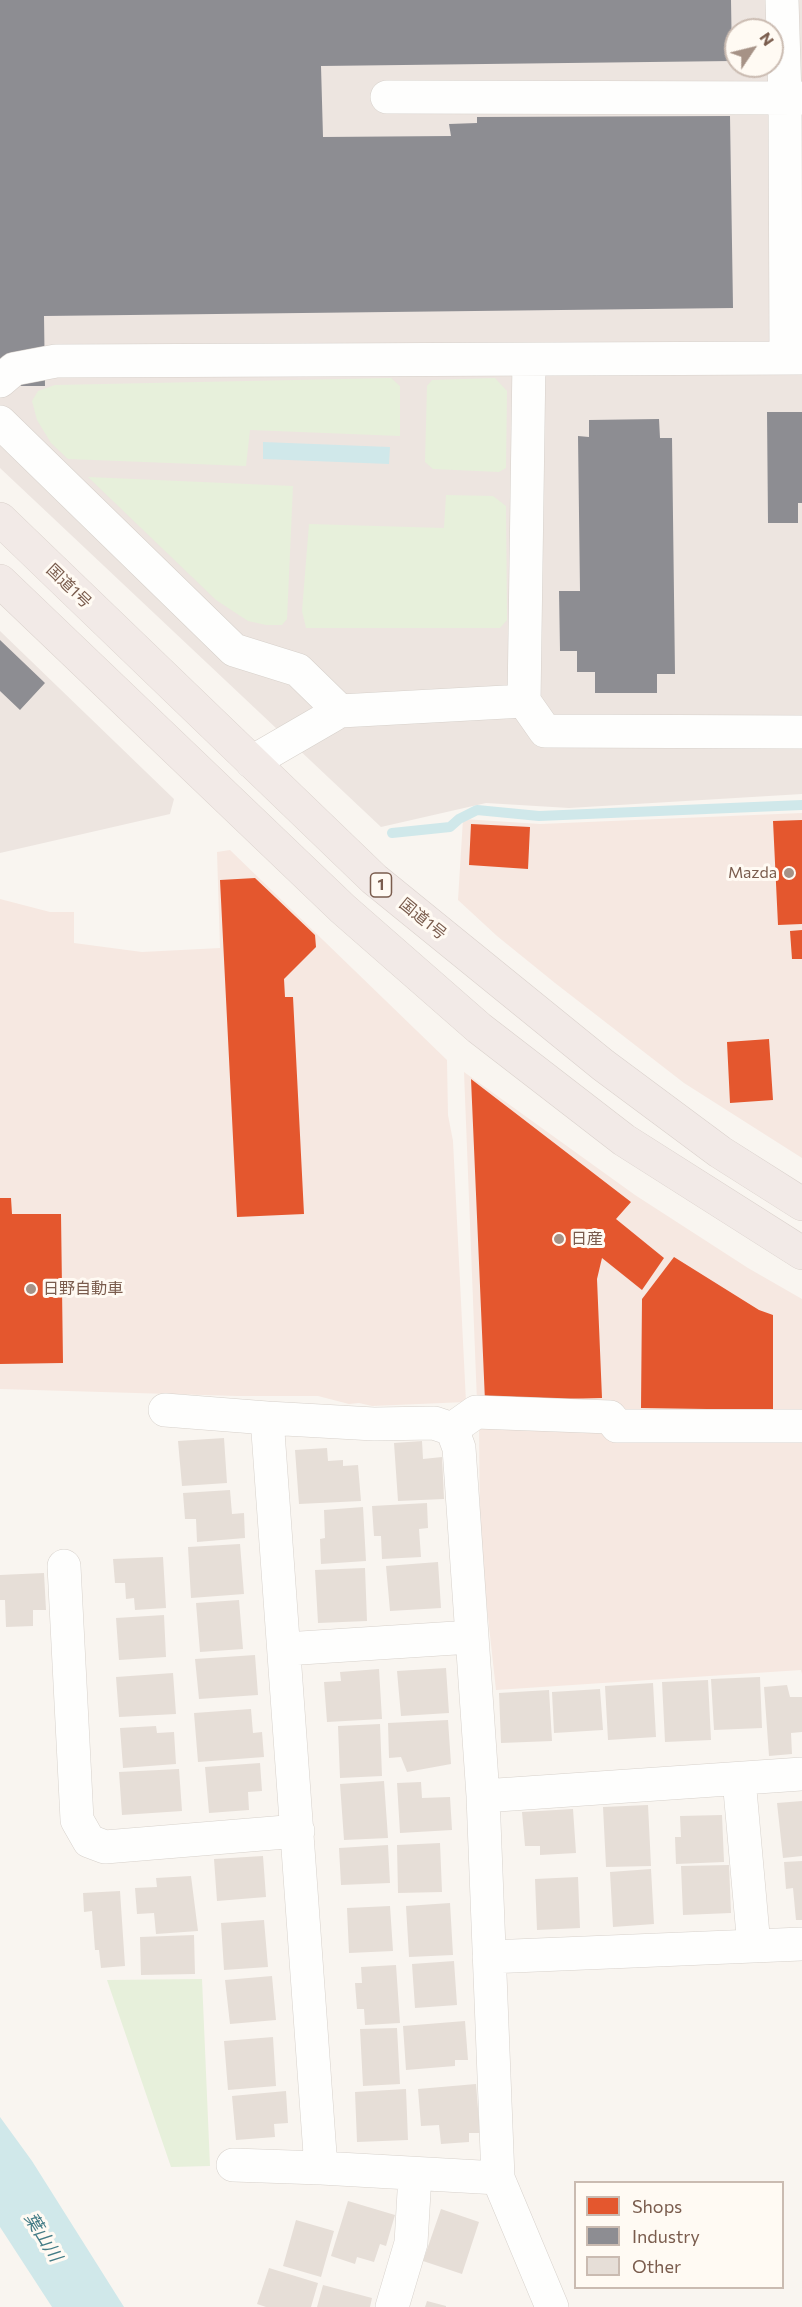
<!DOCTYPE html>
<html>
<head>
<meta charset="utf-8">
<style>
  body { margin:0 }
  #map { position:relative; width:802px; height:2307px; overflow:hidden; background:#f9f5f0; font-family:Commissioner,sans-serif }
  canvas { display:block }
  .legend { position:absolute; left:574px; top:2181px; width:210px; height:108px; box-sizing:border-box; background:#fffaf3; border:2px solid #cabbb1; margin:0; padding:8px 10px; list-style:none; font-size:18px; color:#7a5c4d }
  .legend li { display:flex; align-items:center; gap:12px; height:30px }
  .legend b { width:30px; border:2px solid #cabbb1 }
  .north { position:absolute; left:724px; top:18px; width:60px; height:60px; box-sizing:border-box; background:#fffaf3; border:2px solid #cabbb1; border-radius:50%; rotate:55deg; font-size:16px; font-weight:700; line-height:24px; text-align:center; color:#7a5c4d }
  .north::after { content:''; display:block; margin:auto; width:21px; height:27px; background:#a69286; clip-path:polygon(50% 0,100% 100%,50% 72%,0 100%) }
</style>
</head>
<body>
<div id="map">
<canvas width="802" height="2307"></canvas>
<ul class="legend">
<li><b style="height:16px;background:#e4572e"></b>Shops</li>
<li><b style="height:16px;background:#8d8d92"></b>Industry</li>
<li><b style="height:16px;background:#e6ded7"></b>Other</li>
</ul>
<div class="north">N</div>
</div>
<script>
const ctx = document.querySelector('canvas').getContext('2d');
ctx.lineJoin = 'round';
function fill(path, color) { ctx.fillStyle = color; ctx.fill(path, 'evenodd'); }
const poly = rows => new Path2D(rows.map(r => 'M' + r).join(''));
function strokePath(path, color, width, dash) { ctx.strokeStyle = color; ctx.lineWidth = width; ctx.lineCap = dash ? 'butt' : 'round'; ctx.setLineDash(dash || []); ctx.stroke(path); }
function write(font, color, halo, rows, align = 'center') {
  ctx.font = font + ' Commissioner,"Noto Sans JP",sans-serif'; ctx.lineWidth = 6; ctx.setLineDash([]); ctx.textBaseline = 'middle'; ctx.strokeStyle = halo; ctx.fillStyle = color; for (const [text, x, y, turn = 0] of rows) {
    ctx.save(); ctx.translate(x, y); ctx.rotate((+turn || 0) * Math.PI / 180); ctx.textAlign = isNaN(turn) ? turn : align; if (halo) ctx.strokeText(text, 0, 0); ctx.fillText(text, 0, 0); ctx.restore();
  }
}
fill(poly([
  [802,813,802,1158,684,1083,555,983,497,936,458,900,463,819,540,824],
  [230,850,447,1060,448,1115,453,1141,466,1402,372,1406,359,1403,349,1404,318,1396,237,1396,0,1389,0,899,50,912,74,912,74,943,142,952,220,948,217,852],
  [464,1072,635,1195,748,1268,802,1299,802,1416,615,1410,477,1402],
  [479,1422,802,1440,802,1674,801,1670,496,1690,480,1544]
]), '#f6e8e1');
fill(poly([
  [0,0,802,0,802,794,569,808,486,803,381,827,0,468],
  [736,30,772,30,772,66,736,66],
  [0,631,174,799,170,814,0,853]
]), '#ede5e0');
fill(poly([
  [391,378,400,386,400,436,250,430,246,466,68,459,51,443,37,420,32,401,38,391,55,385],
  [495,378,507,391,506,468,499,472,433,469,425,462,427,386,432,380],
  [88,477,293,486,287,619,282,625,266,625,248,621,216,600],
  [446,495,493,496,506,506,507,620,500,628,306,628,302,611,309,524,444,528],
  [202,1979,210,2166,171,2167,107,1980]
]), '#e7f0db');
fill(poly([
  [263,442,390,447,389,464,263,459],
  [0,2117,32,2161,124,2307,52,2307,0,2227]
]), '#d0e8ea');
fill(poly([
  [802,820,802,924,778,925,773,821],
  [471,824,530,827,528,869,469,865],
  [255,878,315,935,316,947,284,979,285,997,293,997,304,1214,237,1217,220,880],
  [802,930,802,959,792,959,790,931],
  [769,1039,773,1100,730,1103,727,1042],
  [471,1079,631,1202,616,1219,664,1258,642,1290,602,1258,597,1279,602,1398,485,1401],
  [0,1198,11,1198,12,1214,61,1214,63,1363,0,1364],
  [674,1257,759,1310,773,1315,773,1410,641,1408,642,1299]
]), '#e4572e');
fill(poly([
  [0,0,731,0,732,61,321,66,323,137,451,136,449,124,477,123,477,117,730,116,733,308,44,316,45,386,0,386],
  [767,412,802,412,802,503,798,503,798,523,768,523],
  [659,419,660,438,672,438,675,674,657,674,657,693,595,693,595,672,577,672,577,651,560,651,559,591,580,591,578,436,589,437,589,420],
  [0,640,45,683,20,710,0,691]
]), '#8d8d92');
strokePath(poly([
  [392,833,450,827,459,819,477,810,539,816,802,805]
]), '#d0e8ea', 10);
fill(poly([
  [224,1438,227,1483,182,1486,178,1441],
  [422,1441,423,1459,442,1457,444,1499,398,1501,394,1443],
  [327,1448,328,1461,343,1460,343,1466,358,1465,361,1501,299,1504,295,1450],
  [230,1490,232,1514,244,1513,245,1538,197,1542,196,1519,185,1519,183,1493],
  [427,1503,428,1528,419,1529,421,1557,382,1559,381,1536,374,1536,372,1506],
  [363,1507,366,1561,321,1564,320,1539,325,1538,324,1510],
  [240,1544,244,1594,191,1598,188,1547],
  [163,1557,166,1608,135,1610,134,1598,126,1599,125,1583,115,1583,113,1559],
  [438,1562,441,1608,390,1611,386,1566],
  [365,1568,367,1621,318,1623,315,1570],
  [44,1573,46,1610,33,1610,33,1626,6,1627,5,1600,0,1600,0,1575],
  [239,1600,243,1649,200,1652,196,1603],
  [164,1615,166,1657,119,1660,116,1618],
  [255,1655,258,1695,199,1699,195,1659],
  [446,1668,449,1713,401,1716,397,1671],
  [379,1669,382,1719,327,1722,324,1682,341,1681,340,1672],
  [173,1673,176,1714,119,1717,116,1677],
  [760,1677,762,1728,714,1730,711,1679],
  [708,1680,711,1740,665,1742,662,1682],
  [653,1683,656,1737,608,1740,605,1686],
  [787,1685,790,1697,802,1697,802,1732,791,1733,792,1754,769,1756,764,1687],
  [600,1689,603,1730,554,1733,552,1692],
  [549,1690,552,1741,501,1743,499,1693],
  [251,1709,253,1733,262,1732,264,1757,198,1762,194,1713],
  [448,1720,451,1764,407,1772,401,1757,389,1758,388,1723],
  [380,1724,382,1776,340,1778,338,1726],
  [156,1726,157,1733,174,1732,176,1764,123,1768,120,1728],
  [260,1763,262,1791,248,1792,249,1810,209,1813,205,1767],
  [179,1769,182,1811,122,1815,119,1772],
  [384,1781,388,1838,344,1840,340,1784],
  [421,1782,422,1798,450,1797,452,1830,400,1833,397,1783],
  [802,1801,802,1856,783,1858,777,1803],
  [648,1805,651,1866,606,1867,603,1807],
  [573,1809,576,1853,540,1855,540,1846,525,1846,522,1812],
  [722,1815,724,1862,676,1864,675,1837,681,1837,680,1816],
  [440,1843,442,1892,398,1893,397,1845],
  [388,1845,390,1883,341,1885,339,1848],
  [263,1856,266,1897,217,1901,214,1859],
  [802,1861,802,1920,796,1920,793,1888,786,1889,784,1862],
  [729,1865,731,1913,683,1915,681,1866],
  [651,1869,654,1924,613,1927,610,1872],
  [191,1876,198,1931,156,1934,154,1913,137,1914,135,1888,157,1887,156,1878],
  [578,1877,580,1928,537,1930,535,1879],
  [120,1891,125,1966,101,1968,99,1950,95,1950,92,1911,84,1912,83,1893],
  [450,1903,453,1955,409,1957,406,1906],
  [390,1906,393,1951,349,1953,347,1908],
  [264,1920,268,1967,224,1970,221,1923],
  [194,1935,195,1974,141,1975,140,1937],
  [454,1961,457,2005,415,2008,412,1964],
  [396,1965,400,2023,365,2025,364,2009,357,2009,355,1983,362,1983,361,1967],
  [272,1976,276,2020,230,2024,225,1980],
  [465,2021,468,2060,455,2060,455,2066,406,2070,403,2026],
  [397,2028,400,2084,363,2086,360,2029],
  [273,2037,276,2086,228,2090,224,2041],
  [476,2084,480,2133,469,2133,469,2142,441,2144,439,2125,421,2126,418,2089],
  [406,2089,408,2140,357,2142,355,2092],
  [286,2091,288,2123,274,2124,275,2137,236,2140,232,2096],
  [348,2201,395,2215,386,2246,380,2244,374,2262,357,2257,355,2264,331,2256],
  [441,2209,479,2222,462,2274,423,2261],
  [296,2220,334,2231,321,2277,283,2266],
  [269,2268,318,2283,311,2307,266,2307,257,2304],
  [323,2285,372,2298,370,2307,317,2307],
  [427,2301,446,2306,446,2307,425,2307]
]), '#e6ded7');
const minor = poly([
  [782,0,785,98,786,358],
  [387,97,802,98],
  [0,381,14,369,56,361,802,358],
  [0,422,234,650,298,670,340,711],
  [524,701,529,360],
  [252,762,340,711,524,701,545,731,802,732],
  [165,1410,267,1418],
  [452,1429,476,1412,610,1417,617,1426,802,1426],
  [64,1566,77,1820,89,1841,105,1847,298,1831],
  [285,1649,471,1637],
  [739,1779,754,1946],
  [483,1796,802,1774],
  [489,1957,802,1944],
  [233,2165,321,2168],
  [498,2178,321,2168,267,1418,374,1424,434,1423,452,1429,459,1448,483,1796,498,2178,552,2307],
  [392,2307,411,2243,415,2175]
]);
const highway = poly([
  [0,519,374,879,603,1065,720,1152,802,1204],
  [0,581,343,909,479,1028,624,1140,802,1253]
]);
strokePath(minor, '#d7d1cb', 34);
strokePath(highway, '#dad1cc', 34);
strokePath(minor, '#fefefd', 33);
strokePath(highway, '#f2eae7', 33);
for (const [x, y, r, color] of [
  [789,873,6,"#a69286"],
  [559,1239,6,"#a69286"],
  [31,1289,6,"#a69286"]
]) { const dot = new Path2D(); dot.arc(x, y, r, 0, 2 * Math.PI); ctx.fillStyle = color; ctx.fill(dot); strokePath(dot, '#fffaf3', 2); }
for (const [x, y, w] of [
  [381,885,21]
]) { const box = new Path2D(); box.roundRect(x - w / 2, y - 12, w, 24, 4.5); ctx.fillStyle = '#fffaf3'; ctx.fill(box); strokePath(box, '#7a5c4d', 1.5); }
write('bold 15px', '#7a5c4d', null, [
  ["1",381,885]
]);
write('16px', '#7a5c4d', '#fffaf3', [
  ["国道1号",69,586,44],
  ["国道1号",423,919,39]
]);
write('16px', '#7a5c4d', '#fffaf3', [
  ["Mazda",777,873,"right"],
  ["日産",571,1239],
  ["日野自動車",43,1289]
], 'left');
write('italic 18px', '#437c86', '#fffaf3', [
  ["葉山川",43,2237,58]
]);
</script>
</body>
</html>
